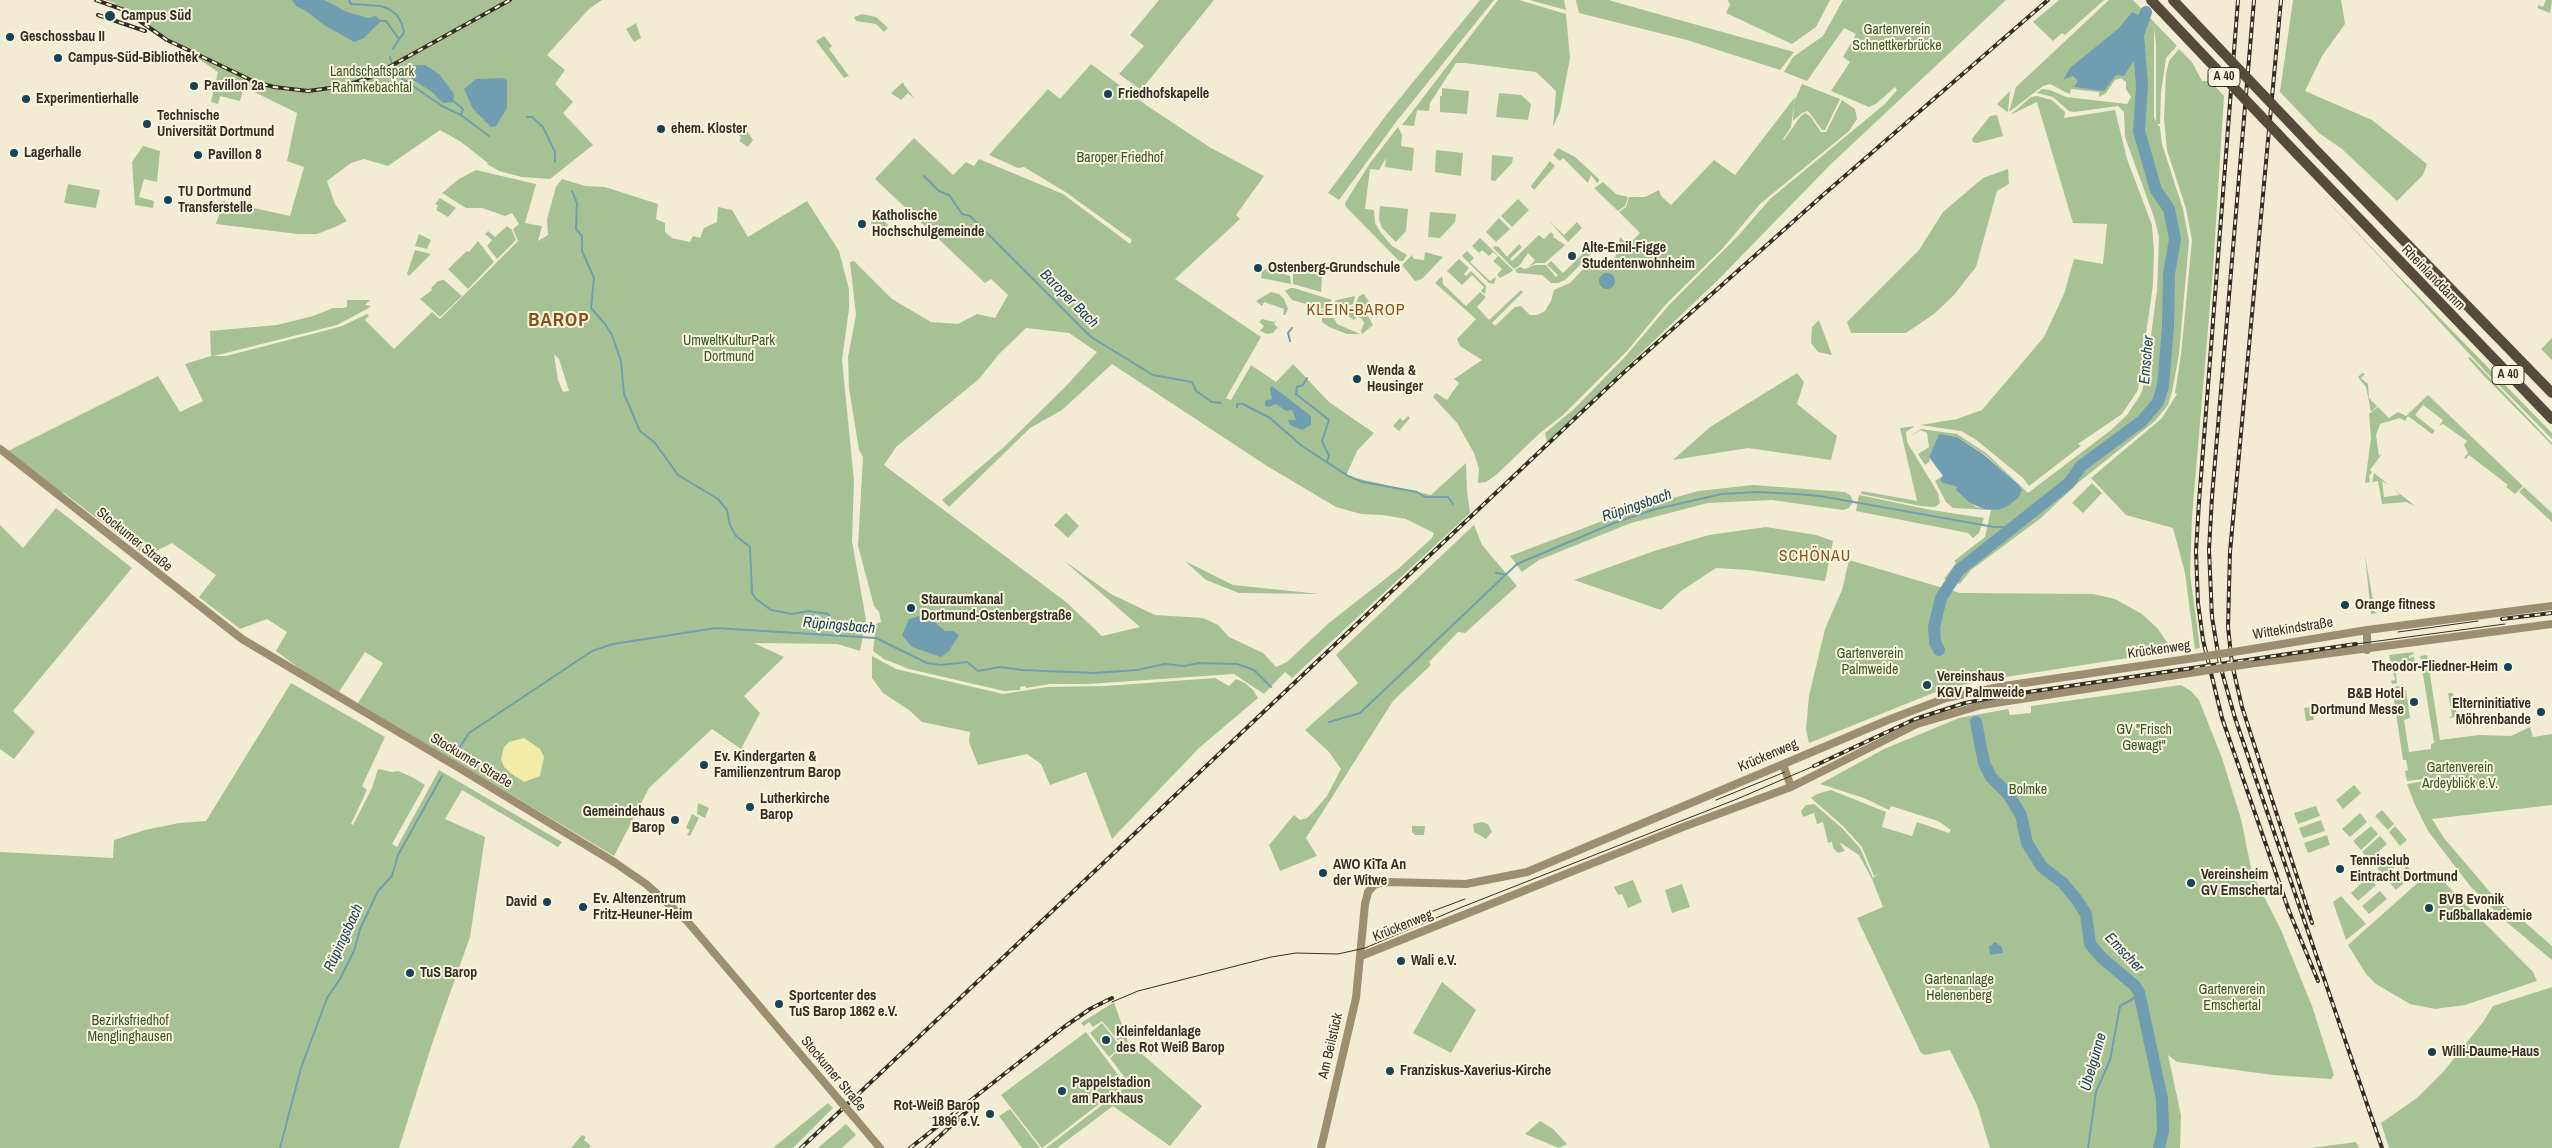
<!DOCTYPE html>
<html>
<head>
<meta charset="utf-8">
<style>
  body { margin:0 }
  canvas { display:block; background:#f2ecd4 }
</style>
</head>
<body>
<canvas width="2552" height="1148"></canvas>
<script>
const ctx = document.querySelector('canvas').getContext('2d');
ctx.lineJoin = 'round';
function fill(path, color) { ctx.fillStyle = color; ctx.fill(path, 'evenodd'); }
const poly = rows => new Path2D(rows.map(r => 'M' + r).join(''));
function strokePath(path, color, width, dash) { ctx.strokeStyle = color; ctx.lineWidth = width; ctx.lineCap = dash ? 'butt' : 'round'; ctx.setLineDash(dash || []); ctx.stroke(path); }
function write(font, color, halo, rows, align = 'center') {
  ctx.font = font + ' "Archivo Narrow",sans-serif'; ctx.lineWidth = 4; ctx.setLineDash([]); ctx.textBaseline = 'middle'; ctx.strokeStyle = halo; ctx.fillStyle = color; for (const [text, x, y, turn = 0] of rows) {
    ctx.save(); ctx.translate(x, y); ctx.rotate((+turn || 0) * Math.PI / 180); ctx.textAlign = isNaN(turn) ? turn : align; if (halo) ctx.strokeText(text, 0, 0); ctx.fillText(text, 0, 0); ctx.restore();
  }
}
fill(poly([
  [105,0,602,0,589,9,547,55,565,70,555,84,573,102,563,113,593,145,550,179,522,177,499,171,487,164,488,163,461,142,440,130,388,166,364,159,351,163,327,181,335,204,347,221,335,227,317,234,298,234,216,224,223,201,290,216,304,167,287,161,297,113,244,87,240,101,220,96,218,104,211,102,218,72,164,35,140,24,124,10,115,7,115,3],
  [1159,0,1214,0,1141,90,1119,74,1144,46,1130,35],
  [1480,0,1494,0,1396,122,1339,200,1328,193,1387,114],
  [1498,0,1519,0,1566,14,1570,58,1560,111,1553,127,1556,91,1536,72,1465,63,1456,63,1430,103,1429,111,1417,110,1414,126,1402,125],
  [1530,0,1564,0,1566,10,1533,1],
  [1576,0,1608,0,1794,52,1780,70,1687,40,1579,13],
  [1728,0,1830,0,1816,27,1792,44,1726,13,1730,5],
  [1843,0,2006,0,1830,165,1717,281,1547,442,1545,433,1574,409,1624,358,1669,305,1739,235,1770,199,1885,104,1897,90,1895,87,1876,104,1869,107,1831,91,1850,62,1843,57,1856,34,1844,28,1807,81,1784,72,1793,57,1823,36],
  [2059,0,2104,0,2065,35,2062,33,2053,41,2033,22],
  [2109,0,2133,0,2177,46,2166,58,2161,93,2160,124,2157,124,2160,127,2162,144,2183,209,2189,241,2179,354,2172,392,2168,405,2155,421,2079,482,2041,518,1971,570,1960,584,1944,579,1956,563,1954,561,1985,537,1991,510,1953,508,1946,502,1935,481,1943,476,1943,483,1957,487,1964,497,1976,507,1998,510,2018,484,1984,454,1957,437,1939,435,1929,457,1930,461,1925,465,1918,454,1929,447,1927,433,1921,430,1909,437,1921,429,1957,434,1986,453,2028,493,2111,430,2127,415,2141,394,2145,381,2157,290,2159,237,2154,217,2125,137,2124,112,2118,106,2074,112,2069,111,2053,97,2037,93,2042,89,2050,90,2066,97,2127,104,2131,97,2126,89,2126,82,2121,78,2115,80,2106,93,2099,97,2099,92,2071,89,2070,94,2067,93,2050,84,2043,86,2009,112,2016,87],
  [2154,27,2156,45,2156,122,2154,117],
  [2293,0,2341,0,2345,24,2322,56,2305,91,2372,120,2427,164,2423,175,2397,201,2342,149,2319,133,2280,92],
  [2546,0,2552,0,2550,13,2537,8,2539,5,2543,7],
  [862,14,876,17,888,28,884,32,876,24,856,21,854,17],
  [636,23,641,38,634,42,626,29],
  [824,36,832,46,829,49,849,76,844,78,816,41],
  [2179,49,2192,62,2202,81,2210,81,2224,96,2213,270,2192,517,2190,574,2200,648,2195,649,2185,573,2173,528,2126,515,2091,478,2162,418,2177,394,2175,393,2181,355,2192,240,2186,209,2167,150,2164,119,2166,74,2169,61],
  [1091,64,1146,105,1211,148,1264,176,1236,215,1240,219,1175,279,1261,337,1226,398,1231,400,1251,365,1276,382,1293,364,1329,402,1374,433,1357,451,1346,476,1431,495,1466,463,1467,491,1470,513,1292,678,1285,672,1264,694,1234,674,1088,684,1050,684,1026,688,1025,686,1020,687,1020,690,1004,691,909,669,884,659,873,651,876,624,881,622,879,612,874,606,858,546,863,457,859,450,849,388,848,357,856,315,850,262,854,261,892,299,931,322,958,324,977,314,995,318,1008,295,991,279,985,283,875,179,914,138,953,175,966,162,974,166,979,159,1063,194,1130,244,1132,240,1067,193,1024,167,1018,168,989,155,1048,89,1060,99],
  [1026,328,1069,333,1097,352,1066,386,1004,447,942,500,949,507,1030,428,1062,410,1112,364,1267,466,1336,507,1361,514,1383,515,1406,519,1434,533,1432,538,1398,569,1330,622,1287,662,1276,667,1263,653,1229,637,1218,625,1203,618,1155,615,1111,594,1063,560,1140,627,1102,636,1066,602,884,465,896,447,979,379,999,354],
  [903,82,904,85,915,99,908,93,901,100,891,93],
  [1802,84,1840,99,1825,130,1822,130,1808,111,1802,113,1793,121,1794,102],
  [1442,88,1469,91,1467,114,1440,112,1440,96,1442,96],
  [2010,91,2008,111,2007,112,1997,104],
  [1499,93,1521,95,1531,104,1528,120,1496,117],
  [2037,96,2052,100,2065,112,2064,118,2115,110,2127,159,2152,225,2154,251,2153,285,2138,390,2122,414,2078,444,2081,446,2029,486,2023,478,1975,439,1961,431,1920,425,1957,419,1982,410,2044,337,2064,294,2074,259,2103,264,2107,224,2073,223,2037,102,2010,115,2031,97],
  [1795,97,1791,127,1783,139,1784,140,1800,117,1805,113,1810,116,1821,132,1826,132,1842,100,1855,109,1857,119,1849,131,1760,204,1723,248,1666,304,1628,350,1563,415,1540,433,1496,475,1486,482,1478,483,1479,469,1474,453,1457,423,1433,397,1436,393,1447,400,1459,383,1454,379,1482,360,1460,346,1457,339,1476,319,1435,283,1442,276,1443,284,1466,306,1480,292,1486,297,1477,307,1489,320,1521,290,1523,292,1492,323,1495,326,1515,307,1521,306,1530,315,1537,315,1545,311,1551,301,1554,290,1570,283,1590,262,1614,264,1620,237,1628,245,1640,233,1619,212,1626,207,1629,197,1645,197,1659,190,1661,196,1671,205,1714,160,1735,175],
  [1997,115,2003,136,1977,143,1973,142,1972,139,1990,116],
  [740,127,745,128,753,140,748,147,739,141,741,138,736,130],
  [1398,127,1402,135,1401,146,1414,148,1412,171,1385,167,1386,158,1379,170,1370,169,1365,209,1374,210,1375,223,1381,233,1392,246,1407,255,1403,261,1399,261,1346,207,1345,203,1370,163],
  [143,146,160,151,157,182,144,179,139,197,154,201,153,208,135,205,132,162],
  [1558,148,1575,157,1599,179,1599,181,1597,183,1591,175,1588,183,1563,158,1560,161,1553,155],
  [1436,150,1463,153,1461,176,1435,172],
  [1492,155,1513,157,1512,163,1495,181,1491,180],
  [1550,161,1555,166,1534,190,1531,186],
  [2008,169,2009,184,1997,191,1976,267,1954,295,1934,314,1906,333,1851,333,1847,322,1919,250,1943,212,1983,178],
  [476,170,536,184,525,223,542,226,538,241,548,235,547,219,556,187,562,179,585,186,605,187,658,204,656,219,665,223,665,232,672,238,690,242,693,236,700,238,704,228,717,222,718,207,732,210,748,237,807,201,839,251,849,289,849,309,842,360,854,481,852,541,866,620,860,651,837,644,754,643,784,657,744,696,760,713,741,749,712,729,649,788,614,856,358,703,383,663,365,652,339,692,300,669,276,651,287,632,267,619,240,629,199,597,216,575,172,543,146,556,64,493,46,487,4,453,158,376,180,412,203,401,185,364,211,356,210,331,277,325,313,316,333,308,343,308,347,307,347,300,370,300,365,305,371,306,367,309,337,325,214,356,226,356,320,332,342,326,367,314,369,316,365,320,394,349,432,312,440,319,518,241,513,229,519,224,512,213,505,216,482,208,466,208,442,193,459,179],
  [554,354,559,359,569,391,563,392,558,380],
  [2301,172,2390,267,2552,433,2552,439,2486,372],
  [1603,182,1616,194,1628,197,1625,206,1618,211,1594,188],
  [68,184,100,190,96,208,64,203],
  [440,198,456,208,448,217,436,210,438,206,435,204],
  [1518,199,1529,210,1512,227,1501,216],
  [1380,206,1408,209,1406,231,1396,242,1382,228,1379,219],
  [1430,212,1456,214,1455,222,1440,238,1428,237],
  [878,214,888,225,878,235,872,230,871,220],
  [1499,218,1510,229,1496,242,1486,232],
  [1549,221,1564,235,1577,222,1582,228,1568,242],
  [507,226,512,230,516,240,497,259,487,246,492,240,485,234,488,231,495,237],
  [1551,232,1554,235,1553,237,1565,245,1545,263,1536,263,1529,267,1535,260,1528,253,1520,265,1514,269,1493,248,1495,246,1499,247,1507,257,1519,244,1522,247,1510,259,1512,261,1539,235,1544,239],
  [419,234,431,240,427,249,415,246],
  [1480,238,1513,270,1511,272,1500,278,1497,275,1502,269,1493,261,1498,256,1493,252,1489,256,1482,250,1479,253,1472,246],
  [478,241,494,262,468,289,448,269,467,251,469,252],
  [1594,243,1598,247,1565,280,1558,283,1551,283,1542,275,1517,273,1515,270,1520,267,1525,269,1535,265,1546,265,1556,277,1558,275,1547,265,1551,261,1563,273],
  [415,250,431,254,409,276,407,274],
  [1467,251,1474,258,1470,262,1490,281,1496,277,1494,284,1489,283,1462,256],
  [1425,252,1443,257,1422,279,1415,281,1402,265,1412,255,1414,259,1424,260],
  [1459,259,1469,268,1464,274,1466,276,1471,271,1486,286,1485,294,1481,291,1484,287,1472,275,1462,285,1447,271],
  [1267,268,1290,276,1291,284,1261,278,1262,272],
  [1293,268,1322,276,1321,292,1293,284],
  [444,280,462,296,440,317,420,299,432,290,431,288,438,281],
  [1290,288,1294,288,1332,300,1324,309,1292,300,1285,291],
  [1271,292,1279,294,1284,299,1288,309,1285,315,1283,315,1284,309,1264,302,1262,306,1256,301],
  [1364,294,1374,310,1367,314,1373,325,1362,334,1361,331,1364,323,1361,318,1357,317,1354,320,1342,312,1345,309,1355,306,1359,296],
  [1355,296,1353,304,1341,307,1335,316,1319,316,1321,311,1337,300],
  [1277,318,1274,324,1277,327,1279,326,1273,333,1267,334,1260,331,1264,326,1259,322,1262,319,1274,322],
  [1322,318,1334,318,1337,324,1360,334,1347,334,1329,327,1322,322],
  [1819,320,1832,355,1818,352,1811,343,1812,327],
  [2552,338,2552,360,2541,349],
  [2470,357,2552,443,2552,445,2483,375,2468,358],
  [1797,373,1804,382,1797,404,1837,436,1831,460,1748,448,1673,460,1710,427],
  [2362,373,2365,374,2361,378,2368,384,2369,398,2377,406,2371,412,2366,387,2358,377],
  [2428,395,2523,486,2515,494,2506,487,2508,485,2469,455,2466,459,2464,458,2468,453,2464,445,2467,441,2443,424,2439,426,2443,420,2423,405,2415,415,2435,431,2432,434,2408,416,2405,421,2400,418,2380,424,2376,435,2379,456,2382,454,2370,470,2372,472,2369,476,2370,482,2365,483,2371,438,2369,414,2378,407,2389,418,2398,412,2406,416],
  [1408,416,1410,418,1399,431,1393,426,1400,418,1403,421],
  [1915,426,1906,432,1907,442,1938,493,1940,503,1935,507,1921,506,1861,494,1862,491,1917,501,1900,428],
  [2374,473,2389,485,2382,481,2384,497,2400,495,2394,489,2415,506,2406,502,2382,504,2378,481,2372,482],
  [2092,483,2102,493,2083,513,2072,503],
  [1753,485,1845,492,1851,496,1853,502,1849,508,1843,510,1772,500,1708,503,1631,523,1539,560,1522,572,1510,556,1634,509,1698,491],
  [2524,487,2552,513,2552,522,2519,492],
  [1859,495,1931,510,1984,518,1979,533,1973,538,1968,533,1856,511],
  [56,508,132,568,13,711,35,732,14,759,0,749,0,525,23,548],
  [1066,513,1079,526,1068,538,1054,525],
  [1474,525,1482,545,1517,586,1465,633,1458,632,1429,662,1431,665,1393,701,1306,838,1317,856,1280,871,1269,845,1294,815,1300,820,1307,818,1314,811,1327,796,1341,769,1329,752,1305,730,1358,683,1336,655],
  [1766,527,1816,535,1833,541,1825,581,1749,570,1716,568,1681,591,1661,610,1574,580,1654,551,1709,535],
  [2365,555,2375,612,2378,613,2371,614],
  [1849,560,1960,593,2093,594,2115,599,2142,614,2158,629,2173,651,1980,681,1938,691,1809,743,1806,729,1809,696,1825,629,1842,590],
  [1185,561,1233,585,1320,594,1239,593,1206,580],
  [2413,652,2414,654,2409,656,2409,658,2414,657,2415,664,2401,665,2402,668,2395,669,2397,683,2392,684,2391,681,2395,680,2393,671,2390,672,2389,668,2392,667,2389,655],
  [2427,655,2440,740,2479,735,2511,736,2530,727,2533,737,2552,734,2552,805,2432,819,2444,838,2490,892,2552,946,2552,960,2504,920,2470,886,2428,831,2415,805,2407,784,2424,781,2423,779,2407,781,2405,771,2408,770,2406,760,2403,760,2392,687,2401,686,2402,690,2406,690,2410,718,2404,720,2409,752,2431,749,2431,744,2434,743,2420,656],
  [872,656,896,669,1003,694,1047,687,1106,686,1215,678,1229,686,1236,679,1245,683,1253,690,1258,698,1199,748,1112,839,1086,772,1050,785,1041,764,1027,754,978,765,969,742,970,732,922,722,909,710,883,693,872,678],
  [291,683,385,737,362,786,367,790,351,824,353,825,372,788,378,769,393,772,398,771,412,777,425,785,392,844,397,847,439,770,562,842,558,847,462,790,445,819,485,837,470,937,433,1041,399,1148,0,1148,0,852,113,858,114,840,145,830,179,823,206,821],
  [2181,685,2191,691,2199,700,2222,758,2241,819,2252,873,2281,930,2312,1006,2334,1075,2331,1079,2273,1075,2177,1062,2168,1055,2181,1115,2180,1148,1990,1148,1977,1105,1950,1050,1925,1055,1921,1053,1857,918,1883,907,1872,879,1859,855,1839,842,1845,851,1838,853,1833,848,1832,842,1828,843,1823,822,1817,824,1814,813,1803,817,1801,811,1806,805,1814,804,1842,828,1860,848,1873,878,1879,873,1874,876,1862,847,1843,826,1811,798,1817,794,1831,790,1886,812,1882,827,1912,836,1917,822,1949,833,1951,830,1938,821,1891,806,1889,810,1864,798,1820,784,1884,749,1959,718,2008,709,2010,715,2031,713,2031,706],
  [2448,693,2453,693,2457,717,2448,718,2452,716],
  [2312,707,2314,720,2306,721,2304,708],
  [2354,785,2361,793,2343,809,2336,800],
  [698,803,709,808,705,818,697,814],
  [2316,806,2320,816,2298,824,2294,813],
  [2382,810,2394,824,2388,830,2375,816],
  [2360,813,2367,822,2350,837,2342,829],
  [692,814,699,818,690,836,687,835,690,830,686,828],
  [2321,820,2325,831,2303,838,2299,828],
  [1482,822,1488,824,1492,832,1486,839,1474,832,1473,824],
  [1412,826,1425,826,1424,835,1415,835,1412,832],
  [2371,826,2378,834,2361,850,2353,841],
  [2395,826,2407,840,2400,846,2389,832],
  [2327,835,2330,845,2308,853,2304,843],
  [2380,836,2387,844,2369,860,2362,852],
  [2395,852,2402,861,2384,876,2377,868],
  [2407,866,2414,874,2396,890,2389,882],
  [2432,870,2533,972,2537,981,2465,1005,2435,1009,2410,1004,2376,984,2366,974,2348,945],
  [2368,877,2376,885,2358,901,2351,893],
  [1633,880,1642,902,1628,908,1622,894,1618,895,1614,887],
  [1682,884,1690,907,1672,913,1665,890],
  [2380,891,2387,899,2369,914,2362,906],
  [2341,896,2366,924,2346,940,2333,902],
  [1442,982,1476,1010,1451,1053,1413,1033],
  [2552,987,2552,1148,2389,1148,2381,1123,2417,1098,2444,1071,2483,1022,2493,1006],
  [1114,1002,1128,1042,1202,1106,1170,1146,1113,1106,1057,1148,1046,1148,1128,1085,1128,1082,1110,1058,1126,1044,1122,1045,1102,1021,1093,1027,1089,1022,1084,1026,1081,1023],
  [1102,1023,1121,1047,1109,1057,1090,1033],
  [1086,1032,1125,1084,1042,1148,1001,1095],
  [828,1103,833,1108,793,1148,773,1148],
  [1010,1109,1040,1148,1022,1148,999,1116],
  [1540,1121,1553,1129,1567,1144,1559,1148,1525,1134],
  [846,1124,856,1135,842,1148,818,1148],
  [582,1135,586,1137,584,1140,591,1146,589,1148,571,1148],
  [2356,1142,2359,1148,2311,1148]
]), '#a6c294');
fill(poly([
  [524,738,540,749,544,757,540,776,524,782,512,774,504,767,501,759,504,747,509,742]
]), '#f2eca7');
fill(poly([
  [292,0,324,0,347,12,368,18,376,16,381,21,364,38,354,42,324,25,306,11,296,6],
  [2132,12,2140,16,2134,33,2135,59,2124,76,2116,75,2104,91,2074,87,2078,81,2073,76,2063,80,2070,68,2119,28],
  [414,65,425,65,439,74,454,94,453,102,443,103,432,92,412,79,408,69],
  [502,78,507,80,507,108,496,126,491,127,473,109,464,89,476,79],
  '1599 281a8 8 0 1 1 16 0a8 8 0 1 1-16 0Z',
  [1272,386,1311,416,1311,425,1302,430,1290,425,1288,420,1296,420,1292,410,1286,411,1276,404,1269,407,1265,406,1265,401,1272,399,1270,389],
  [1939,434,1957,437,1983,454,2018,484,2022,490,2018,498,2008,506,1998,510,1984,509,1970,503,1956,490,1957,487,1943,483,1940,480,1943,476,1929,457],
  [919,616,934,622,945,631,953,631,959,635,949,651,941,657,912,647,902,635,909,619],
  [1995,942,2002,947,2003,953,1990,955,1989,947]
]), '#719db1');
strokePath(poly([
  [349,0,351,4,381,6,389,9,397,15,402,24,404,33,399,39],
  [381,21,386,21,399,39,393,49],
  [390,57,393,69,400,77,409,74],
  [400,77,442,106,461,115],
  [452,100,463,109,461,115,489,136],
  [527,117,532,117,543,127,555,152,555,162],
  [924,176,939,191,949,195,962,214,970,216,1091,337,1153,375,1192,382,1196,391,1212,402,1221,403],
  [572,191,577,203,576,229,582,236,582,251,594,278,591,308,605,324,612,335,621,361,624,394,640,431,655,443,678,475,718,499,727,510,730,525,736,536,750,547,752,593,756,599,771,610,792,614,809,611,828,614,840,635],
  [1290,341,1288,333,1292,328],
  [1307,378,1303,385,1297,387,1296,394,1329,420,1322,441,1329,456,1327,461],
  [1237,407,1237,404,1243,404,1270,418,1302,446,1348,476,1363,482,1417,492,1425,497,1448,497,1453,504],
  [1496,573,1504,574],
  [1329,722,1360,713,1517,564,1614,523,1656,509,1722,494,1757,492,1796,494,1820,496,1994,527,2007,527,2016,524],
  [456,753,469,733,592,651,613,644,716,628,876,638,927,663,941,665,967,662,978,671,1000,667,1022,670,1094,673,1137,670,1165,664,1184,666,1199,663,1237,664,1254,670,1271,687],
  [280,1148,301,1068,327,998,340,979,354,951,360,929,378,891,392,876,398,855,442,776],
  [2088,1148,2096,1092,2110,1060,2120,1006,2133,999,2139,992]
]), '#719db1', 2);
strokePath(poly([
  [1939,650,1935,642,1934,627,1941,598,1959,570,2069,483,2081,466,2142,421,2158,402,2163,386,2168,327,2169,274,2175,239,2169,209,2156,190,2139,131,2142,85,2138,35,2146,12],
  [1976,722,1984,763,1991,777,2008,794,2021,815,2027,843,2042,867,2063,883,2077,900,2086,914,2090,944,2102,958,2134,985,2139,992,2162,1099,2163,1131,2159,1148]
]), '#719db1', 12);
strokePath(poly([
  [0,449,242,639,461,769,614,862,646,884,687,921,840,1101],
  [2367,630,2367,650],
  [2246,650,2367,630,2552,606],
  [2248,664,2552,624],
  [1783,764,1791,787],
  [1361,956,1683,827,1791,787,1917,724,1982,705,2196,672],
  [854,1117,880,1148],
  [1321,1148,1356,998,1365,904,1368,892,1375,884,1388,882,1466,884,1527,872,1888,720,1946,698,2004,686,2194,658]
]), '#9e8e71', 8);
strokePath(poly([
  [2309,143,2552,393],
  [2297,154,2552,419]
]), '#564a3a', 10);
strokePath(poly([
  [2398,632,2478,621],
  [2356,644,2505,624],
  [1716,800,1785,772],
  [1385,934,1433,911,1465,899],
  [1112,1002,1138,991,1271,957,1296,953,1338,954,1365,948,1462,907,1737,799,1814,766]
]), '#342d24', 1);
const rail = poly([
  [96,0,124,10,167,40,255,82,274,87,308,91,345,86,371,77,510,0],
  [2238,0,2199,502,2196,551,2198,603,2203,640,2222,718,2289,911,2318,981],
  [2254,0,2212,497,2209,550,2212,617,2220,665,2235,718,2382,1148],
  [2281,0,2230,552,2228,627,2232,664,2242,707,2312,923],
  [98,15,145,31],
  [2502,619,2552,613],
  [1814,766,1915,719,1965,703,2001,696,2356,644],
  [801,1148,1622,374,1823,195,2048,0],
  [910,1148,1064,1027,1090,1009,1112,998],
  [927,1148,967,1111]
]);
strokePath(rail, '#342d24', 4);
strokePath(rail, '#faf5e0', 2, [5.5]);
strokePath(poly([
  [2194,658,2246,650],
  [2196,672,2248,664],
  [840,1101,854,1117]
]), '#9e8e71', 8);
strokePath(poly([
  [2151,0,2297,154],
  [2173,0,2309,143]
]), '#564a3a', 10);
for (const [x, y, r, color] of [
  [110,16,6,"#174258"],
  [10,37,5,"#174258"],
  [58,58,5,"#174258"],
  [194,86,5,"#174258"],
  [1108,94,5,"#174258"],
  [26,99,5,"#174258"],
  [147,124,5,"#174258"],
  [661,129,5,"#174258"],
  [14,153,5,"#174258"],
  [198,155,5,"#174258"],
  [168,200,5,"#174258"],
  [862,224,5,"#174258"],
  [1572,256,5,"#174258"],
  [1258,268,5,"#174258"],
  [1357,379,5,"#174258"],
  [2345,605,5,"#174258"],
  [911,608,5,"#174258"],
  [2508,667,5,"#174258"],
  [1927,685,5,"#174258"],
  [2414,702,5,"#174258"],
  [2541,712,5,"#174258"],
  [704,765,5,"#174258"],
  [750,807,5,"#174258"],
  [675,820,5,"#174258"],
  [2340,869,5,"#174258"],
  [1323,873,5,"#174258"],
  [2191,883,5,"#174258"],
  [547,902,5,"#174258"],
  [583,907,5,"#174258"],
  [2429,908,5,"#174258"],
  [1401,961,5,"#174258"],
  [410,973,5,"#174258"],
  [779,1004,5,"#174258"],
  [1106,1040,5,"#174258"],
  [2432,1052,5,"#174258"],
  [1390,1071,5,"#174258"],
  [1062,1091,5,"#174258"],
  [990,1114,5,"#174258"]
]) { const dot = new Path2D(); dot.arc(x, y, r, 0, 2 * Math.PI); ctx.fillStyle = color; ctx.fill(dot); strokePath(dot, '#faf5e0', 2); }
for (const [x, y, w] of [
  [2224,77,32],
  [2508,375,32]
]) { const box = new Path2D(); box.roundRect(x - w / 2, y - 9.5, w, 19, 4); ctx.fillStyle = '#faf5e0'; ctx.fill(box); strokePath(box, '#342d24', 1); }
write('bold 12px', '#342d24', null, [
  ["A 40",2224,77],
  ["A 40",2508,375]
]);
write('bold 14px', '#342d24', '#faf5e0', [
  ["Campus Süd",121,16],
  ["Geschossbau II",20,37],
  ["Campus-Süd-Bibliothek",68,58],
  ["Pavillon 2a",204,86],
  ["Friedhofskapelle",1118,94],
  ["Experimentierhalle",36,99],
  ["Technische",157,116],
  ["Universität Dortmund",157,132],
  ["ehem. Kloster",671,129],
  ["Lagerhalle",24,153],
  ["Pavillon 8",208,155],
  ["TU Dortmund",178,192],
  ["Transferstelle",178,208],
  ["Katholische",872,216],
  ["Hochschulgemeinde",872,232],
  ["Alte-Emil-Figge",1582,248],
  ["Studentenwohnheim",1582,264],
  ["Ostenberg-Grundschule",1268,268],
  ["Wenda &",1367,371],
  ["Heusinger",1367,387],
  ["Stauraumkanal",921,600],
  ["Dortmund-Ostenbergstraße",921,616],
  ["Orange fitness",2355,605],
  ["Theodor-Fliedner-Heim",2498,667,"right"],
  ["Vereinshaus",1937,677],
  ["KGV Palmweide",1937,693],
  ["B&B Hotel",2404,694,"right"],
  ["Dortmund Messe",2404,710,"right"],
  ["Elterninitiative",2531,704,"right"],
  ["Möhrenbande",2531,720,"right"],
  ["Ev. Kindergarten &",714,757],
  ["Familienzentrum Barop",714,773],
  ["Lutherkirche",760,799],
  ["Barop",760,815],
  ["Gemeindehaus",665,812,"right"],
  ["Barop",665,828,"right"],
  ["Tennisclub",2350,861],
  ["Eintracht Dortmund",2350,877],
  ["AWO KiTa An",1333,865],
  ["der Witwe",1333,881],
  ["Vereinsheim",2201,875],
  ["GV Emschertal",2201,891],
  ["Ev. Altenzentrum",593,899],
  ["Fritz-Heuner-Heim",593,915],
  ["BVB Evonik",2439,900],
  ["Fußballakademie",2439,916],
  ["David",537,902,"right"],
  ["Wali e.V.",1411,961],
  ["TuS Barop",420,973],
  ["Sportcenter des",789,996],
  ["TuS Barop 1862 e.V.",789,1012],
  ["Kleinfeldanlage",1116,1032],
  ["des Rot Weiß Barop",1116,1048],
  ["Willi-Daume-Haus",2442,1052],
  ["Franziskus-Xaverius-Kirche",1400,1071],
  ["Pappelstadion",1072,1083],
  ["am Parkhaus",1072,1099],
  ["Rot-Weiß Barop",980,1106,"right"],
  ["1896 e.V.",980,1122,"right"]
], 'left');
write('14px', '#375426', '#faf5e0', [
  ["Gartenverein",1897,30],
  ["Schnettkerbrücke",1897,46],
  ["Landschaftspark",372,72],
  ["Rahmkebachtal",372,88],
  ["Baroper Friedhof",1120,158],
  ["UmweltKulturPark",729,341],
  ["Dortmund",729,357],
  ["Gartenverein",1870,654],
  ["Palmweide",1870,670],
  ["GV \"Frisch",2144,730],
  ["Gewagt\"",2144,746],
  ["Gartenverein",2460,768],
  ["Ardeyblick e.V.",2460,784],
  ["Bolmke",2028,790],
  ["Gartenanlage",1959,980],
  ["Helenenberg",1959,996],
  ["Gartenverein",2232,990],
  ["Emschertal",2232,1006],
  ["Bezirksfriedhof",130,1021],
  ["Menglinghausen",130,1037]
]);
write('14px', '#342d24', '#faf5e0', [
  ["Rheinlanddamm",2433,278,46],
  ["Stockumer Straße",134,540,39],
  ["Wittekindstraße",2293,629,-9],
  ["Krückenweg",2159,650,-8],
  ["Krückenweg",1768,756,-23],
  ["Stockumer Straße",471,761,31],
  ["Krückenweg",1403,926,-22],
  ["Am Beilstück",1331,1046,-77],
  ["Stockumer Straße",833,1074,50]
]);
write('italic 15px', '#174258', '#faf5e0', [
  ["Baroper Bach",1069,299,45],
  ["Emscher",2147,360,-85],
  ["Rüpingsbach",1637,506,-19],
  ["Rüpingsbach",839,626,5],
  ["Rüpingsbach",344,938,-65],
  ["Emscher",2124,953,46],
  ["Übelgünne",2094,1062,-74]
]);
ctx.letterSpacing = '1px';
write('16px', '#885017', '#faf5e0', [
  ["KLEIN-BAROP",1356,311],
  ["SCHÖNAU",1815,557]
]);
ctx.letterSpacing = '0px';
ctx.letterSpacing = '1px';
write('bold 19px', '#885017', '#faf5e0', [
  ["BAROP",559,321]
]);
ctx.letterSpacing = '0px';
</script>
</body>
</html>
